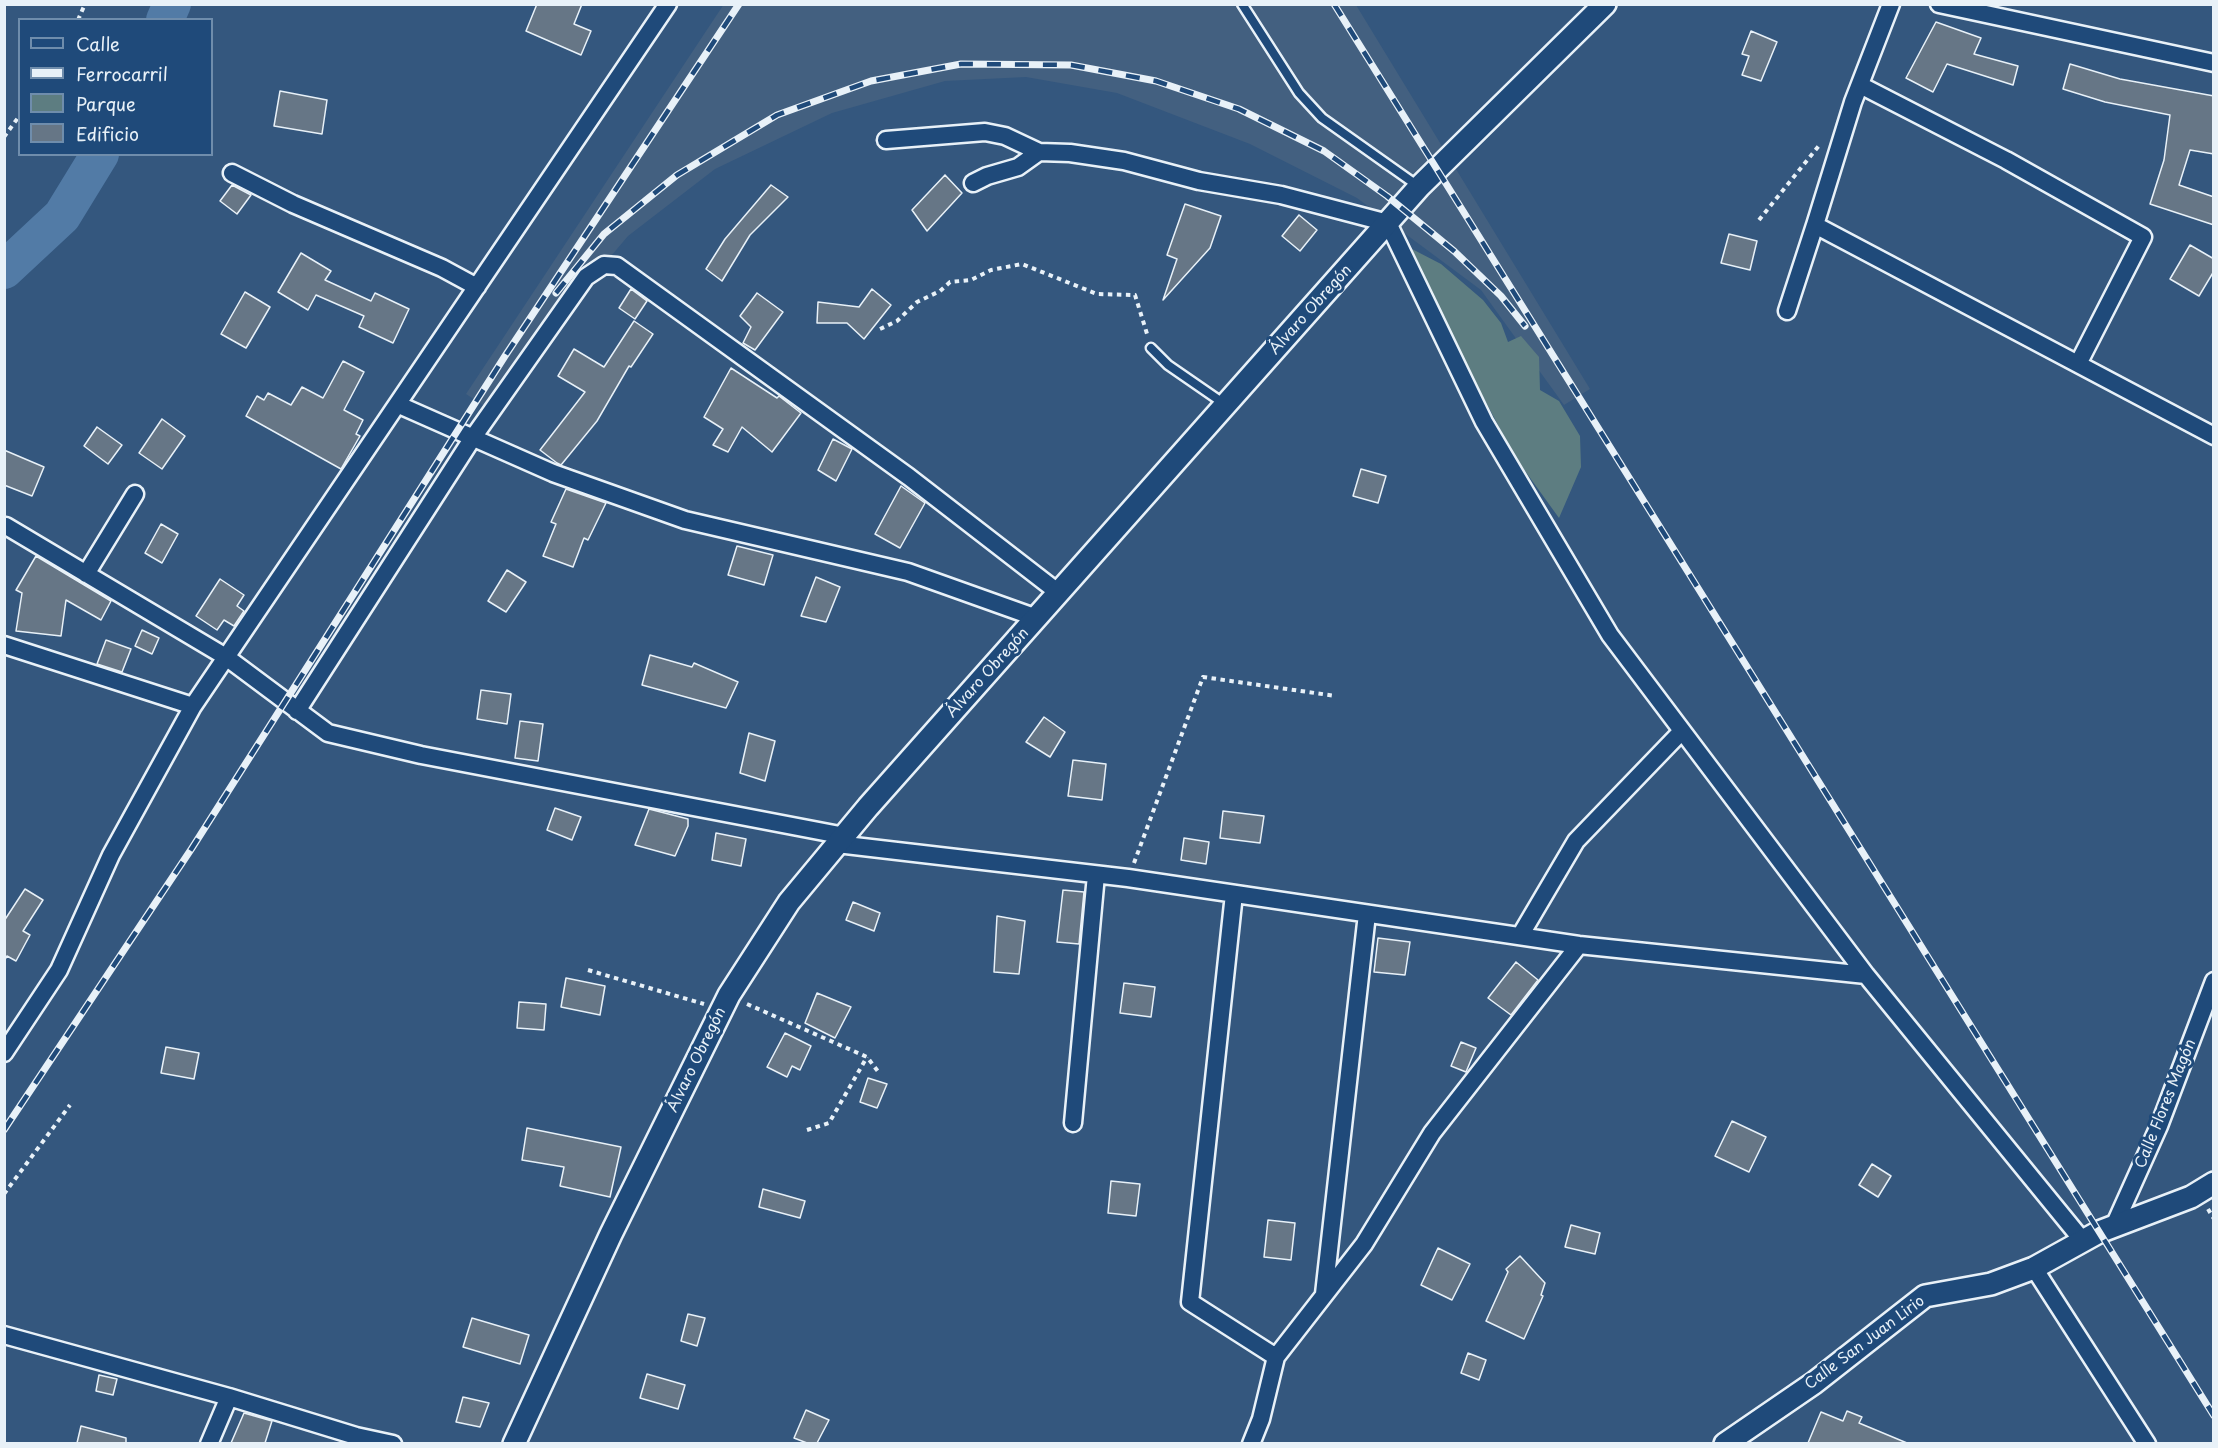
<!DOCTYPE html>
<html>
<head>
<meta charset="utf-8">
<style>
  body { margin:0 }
  #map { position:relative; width:2218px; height:1448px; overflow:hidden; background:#34577e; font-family:"Playpen Sans",sans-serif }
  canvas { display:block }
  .frame { position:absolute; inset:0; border:6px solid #e8f1f8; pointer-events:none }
  .legend { position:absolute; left:18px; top:18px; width:195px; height:138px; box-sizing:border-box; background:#1f4a7a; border:2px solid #6f8dac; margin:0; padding:8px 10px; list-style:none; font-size:18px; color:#e8f1f8 }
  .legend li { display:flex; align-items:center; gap:12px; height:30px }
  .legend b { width:30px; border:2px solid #6f8dac }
</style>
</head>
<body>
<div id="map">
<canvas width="2218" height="1448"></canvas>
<div class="frame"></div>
<ul class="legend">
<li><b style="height:8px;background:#1f4a7a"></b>Calle</li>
<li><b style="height:8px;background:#e8f1f8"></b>Ferrocarril</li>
<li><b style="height:16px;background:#5d7d81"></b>Parque</li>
<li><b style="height:16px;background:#667686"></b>Edificio</li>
</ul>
</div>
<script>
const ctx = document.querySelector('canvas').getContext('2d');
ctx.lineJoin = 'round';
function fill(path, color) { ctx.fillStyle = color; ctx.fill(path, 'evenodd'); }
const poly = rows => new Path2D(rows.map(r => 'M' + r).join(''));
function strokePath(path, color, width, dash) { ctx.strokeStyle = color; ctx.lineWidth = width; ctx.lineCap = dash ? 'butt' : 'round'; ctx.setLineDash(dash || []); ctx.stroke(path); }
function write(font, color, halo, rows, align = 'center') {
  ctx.font = font + ' "Playpen Sans",sans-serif'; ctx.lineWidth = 6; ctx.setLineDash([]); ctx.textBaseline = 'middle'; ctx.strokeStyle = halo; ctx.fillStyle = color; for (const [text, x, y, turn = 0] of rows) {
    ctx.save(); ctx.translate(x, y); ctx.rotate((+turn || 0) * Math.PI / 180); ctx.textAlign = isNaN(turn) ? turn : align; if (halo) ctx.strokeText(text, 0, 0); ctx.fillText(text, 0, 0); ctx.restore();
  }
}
fill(poly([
  [724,4,1356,5,1590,389,1564,405,1481,290,1357,198,1250,144,1117,93,1026,77,945,81,832,113,715,169,628,236,545,334,489,409,466,394]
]), '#436080');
fill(poly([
  [1412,249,1441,264,1483,300,1501,323,1508,342,1521,336,1539,357,1540,390,1559,401,1580,436,1581,467,1559,518,1515,457,1461,355]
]), '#5d7d81');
strokePath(poly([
  [165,20,172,4],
  [4,270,62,216,100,154]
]), '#527ba6', 38);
const building = poly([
  [537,4,582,4,574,24,591,31,581,55,526,31,537,4],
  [1936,22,1981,38,1974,54,2018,66,2013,85,1947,64,1933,92,1906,78,1936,22],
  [1751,31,1777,42,1761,81,1742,75,1749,56,1742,54,1751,31],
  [2070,64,2120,79,2214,96,2214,154,2190,150,2179,185,2214,197,2214,225,2150,204,2164,160,2170,115,2105,102,2063,89,2070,64],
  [280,91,327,100,322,134,274,126,280,91],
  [945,175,962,193,927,231,912,210,945,175],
  [232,185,251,195,237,214,220,201,232,185],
  [771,185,788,197,750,235,722,281,706,269,725,239,771,185],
  [1185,204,1221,216,1210,248,1163,300,1177,259,1167,255,1185,204],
  [1299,215,1317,230,1300,251,1282,236,1299,215],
  [1729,234,1757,241,1750,270,1721,263,1729,234],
  [2190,245,2214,259,2214,271,2199,296,2170,279,2190,245],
  [301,253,331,271,325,280,371,301,375,293,409,309,393,343,359,327,364,316,316,295,308,310,278,292,301,253],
  [631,289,647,301,635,319,619,308,631,289],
  [872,289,891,305,864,339,847,323,817,323,818,302,859,307,872,289],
  [245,292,270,307,246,348,221,334,245,292],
  [757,293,783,312,755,350,743,343,751,327,740,316,757,293],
  [634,321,653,334,631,367,629,366,597,421,561,465,557,463,540,450,585,392,558,376,574,349,604,367,634,321],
  [343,361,364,372,344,410,363,420,356,434,360,436,341,469,246,416,257,396,264,400,268,393,291,405,302,387,323,398,343,361],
  [731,368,777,398,779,396,801,413,772,452,742,427,728,452,713,445,723,429,704,417,731,368],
  [162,419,185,436,162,469,139,453,162,419],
  [97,427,122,445,108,464,84,446,97,427],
  [833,439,852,449,836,481,818,470,833,439],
  [4,450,44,467,32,496,4,485,4,450],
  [1361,469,1386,476,1378,503,1353,496,1361,469],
  [901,486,925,503,900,548,875,534,901,486],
  [566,489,606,503,588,540,584,538,573,567,543,556,556,524,551,522,566,489],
  [161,524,178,534,162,563,145,553,161,524],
  [737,546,773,555,764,585,728,575,737,546],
  [36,556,111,601,101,620,66,600,61,636,16,631,22,593,16,590,36,556],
  [507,570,526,582,506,612,488,601,507,570],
  [816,577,840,587,826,622,801,616,816,577],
  [220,579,244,595,237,606,244,611,234,626,224,620,217,630,196,616,220,579],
  [142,630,159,638,152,654,135,646,142,630],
  [106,640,131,649,122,672,97,664,106,640],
  [650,655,692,667,694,663,738,682,726,708,642,685,650,655],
  [481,690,511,694,507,724,477,719,481,690],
  [1044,717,1065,732,1050,757,1026,742,1044,717],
  [520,721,543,724,538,761,515,758,520,721],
  [749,733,775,741,765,781,740,773,749,733],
  [1073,760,1106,764,1102,800,1068,796,1073,760],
  [555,808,581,817,572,840,547,830,555,808],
  [649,809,688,819,688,826,675,856,635,845,649,809],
  [1223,811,1264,816,1260,843,1220,838,1223,811],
  [716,833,746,839,741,866,712,860,716,833],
  [1184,838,1209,842,1206,864,1181,860,1184,838],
  [25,889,43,900,23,931,30,935,16,961,7,956,4,961,4,921,25,889],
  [1063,890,1084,892,1079,944,1057,942,1063,890],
  [853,902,880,913,874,931,846,920,853,902],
  [997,916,1025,921,1019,974,994,972,997,916],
  [1378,938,1410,942,1405,975,1374,972,1378,938],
  [1516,962,1538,980,1511,1015,1488,998,1516,962],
  [566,978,605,986,600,1015,561,1007,566,978],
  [1124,983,1155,987,1151,1017,1120,1013,1124,983],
  [817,993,851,1007,835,1038,805,1023,817,993],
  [519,1002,546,1004,544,1030,517,1028,519,1002],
  [785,1033,811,1046,800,1070,792,1066,787,1077,767,1067,785,1033],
  [1461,1042,1476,1048,1466,1072,1451,1066,1461,1042],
  [166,1047,199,1053,194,1079,161,1073,166,1047],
  [868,1078,887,1084,877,1108,860,1102,868,1078],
  [1732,1121,1766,1137,1749,1172,1715,1156,1732,1121],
  [527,1128,621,1147,610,1197,560,1186,564,1167,522,1160,527,1128],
  [1872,1164,1891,1176,1878,1197,1859,1185,1872,1164],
  [1111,1181,1140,1184,1136,1216,1108,1213,1111,1181],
  [763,1189,805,1201,800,1218,759,1207,763,1189],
  [1268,1220,1295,1223,1291,1260,1264,1257,1268,1220],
  [1571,1225,1600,1233,1595,1254,1565,1247,1571,1225],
  [1438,1248,1470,1264,1452,1300,1421,1285,1438,1248],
  [1520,1256,1545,1283,1541,1295,1543,1296,1524,1339,1486,1321,1508,1272,1506,1269,1520,1256],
  [688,1314,705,1318,697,1346,681,1341,688,1314],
  [472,1318,529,1335,520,1364,463,1347,472,1318],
  [1468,1353,1486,1360,1479,1380,1461,1373,1468,1353],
  [647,1374,685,1385,678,1409,640,1398,647,1374],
  [99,1375,117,1379,113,1395,96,1391,99,1375],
  [463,1397,489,1403,480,1427,456,1422,463,1397],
  [806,1410,829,1420,817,1443,807,1443,794,1438,806,1410],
  [1847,1411,1862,1417,1859,1423,1907,1443,1808,1443,1821,1412,1843,1421,1847,1411],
  [244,1413,272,1421,265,1443,231,1443,244,1413],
  [81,1426,126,1438,126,1443,77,1443,81,1426]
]);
fill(building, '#667686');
strokePath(building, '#e8f1f8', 1.5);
const service = poly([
  [1242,4,1299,93,1322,118,1418,186],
  [1151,348,1168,365,1226,405]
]);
const minor = poly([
  [1891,4,1853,102,1815,225,2214,436],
  [1939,4,2214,63],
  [1860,85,2006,160,2143,237,2078,364],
  [886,140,985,132,1005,136,1039,152],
  [232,173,293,204,442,268,477,287],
  [973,183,987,176,1018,167,1039,152,1070,153,1124,161,1199,181,1281,195,1388,223,1484,422,1610,635,1866,975,2083,1241],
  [1787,311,1815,225],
  [399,405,553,473,685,520,908,572,1037,618],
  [6,526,226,657,328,733,421,755,845,836],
  [86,574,135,494],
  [4,645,193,706],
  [297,711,472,439,586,277,604,265,617,266,909,477,1059,593],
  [837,844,1128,878,1579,945,1866,975],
  [1234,894,1190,1302,1276,1357],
  [1520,936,1576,841,1682,731],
  [4,1053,59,970,111,855,193,706,668,4],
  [1073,1123,1096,875],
  [2114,1226,2159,1126,2214,981],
  [2034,1268,2147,1444],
  [1324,1294,1367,914],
  [4,1335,229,1397,209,1444],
  [229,1397,356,1436,393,1444],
  [1251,1444,1261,1419,1276,1357,1364,1244,1432,1133,1579,945]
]);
const tertiary = poly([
  [514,1444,611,1234,729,995,789,902,868,807,1419,187,1605,4],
  [1725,1444,1814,1383,1925,1296,1991,1284,2034,1268,2099,1232,2191,1197,2214,1183]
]);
strokePath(service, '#e8f1f8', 13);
strokePath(minor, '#e8f1f8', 21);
strokePath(tertiary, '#e8f1f8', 26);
strokePath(poly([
  [78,20,85,4],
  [4,137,20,115],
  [1759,220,1821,143],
  [880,329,897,321,917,302,940,291,950,282,971,280,991,270,1022,264,1097,294,1135,295,1148,337],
  [1134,863,1203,677,1336,696],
  [588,970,704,1004],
  [747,1004,867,1057,880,1074],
  [807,1130,829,1123,867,1057],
  [4,1194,70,1105],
  [2208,1209,2214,1219]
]), '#e8f1f8', 4, [4.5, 4.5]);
strokePath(service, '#1f4a7a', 8);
strokePath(minor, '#1f4a7a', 16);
strokePath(tertiary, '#1f4a7a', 21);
const rail = poly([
  [1334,4,2214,1416],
  [556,293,604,234,677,175,777,115,871,81,961,64,1071,65,1156,81,1239,109,1324,151,1387,196,1454,251,1501,296,1525,326],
  [4,1130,192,848,505,356,739,4]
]);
strokePath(rail, '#e8f1f8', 7);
strokePath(rail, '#1f4a7a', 4.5, [14]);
write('15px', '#e8f1f8', '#1f4a7a', [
  ["Álvaro Obregón",1311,310,-48],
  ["Álvaro Obregón",988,673,-48],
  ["Álvaro Obregón",697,1060,-64],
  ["Calle Flores Magón",2166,1104,-68],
  ["Calle San Juan Lirio",1865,1343,-37]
]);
</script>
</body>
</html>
